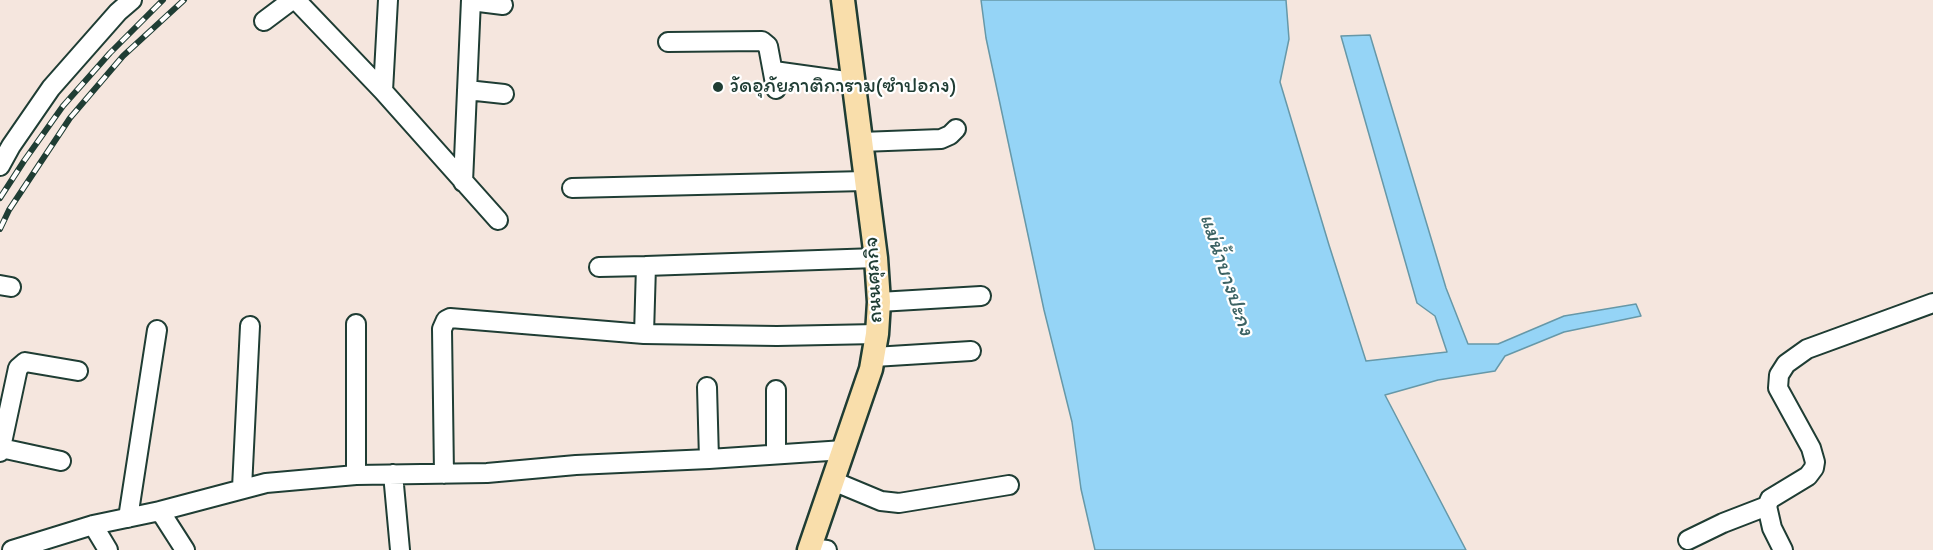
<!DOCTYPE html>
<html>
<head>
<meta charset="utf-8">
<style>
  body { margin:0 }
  canvas { display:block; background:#f5e6de }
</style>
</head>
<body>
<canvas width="1933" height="550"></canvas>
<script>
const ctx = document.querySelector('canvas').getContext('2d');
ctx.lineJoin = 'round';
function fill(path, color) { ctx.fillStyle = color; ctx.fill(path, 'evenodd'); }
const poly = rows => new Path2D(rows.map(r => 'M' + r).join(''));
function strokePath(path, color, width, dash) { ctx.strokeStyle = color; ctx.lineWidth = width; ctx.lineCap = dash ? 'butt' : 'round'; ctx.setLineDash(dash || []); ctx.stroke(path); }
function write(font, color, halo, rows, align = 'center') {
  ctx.font = font + ' Itim,"Playpen Sans Thai",sans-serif'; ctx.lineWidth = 4.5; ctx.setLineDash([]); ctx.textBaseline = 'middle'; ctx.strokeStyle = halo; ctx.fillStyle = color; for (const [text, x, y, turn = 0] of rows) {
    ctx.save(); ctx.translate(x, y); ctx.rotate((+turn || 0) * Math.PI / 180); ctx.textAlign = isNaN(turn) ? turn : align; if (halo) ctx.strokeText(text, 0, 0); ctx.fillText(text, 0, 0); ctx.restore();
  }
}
const water = poly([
  [981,0,1286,0,1289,39,1280,82,1329,245,1366,361,1447,352,1435,316,1417,303,1341,36,1370,35,1446,288,1468,344,1498,344,1564,316,1636,304,1641,316,1564,332,1505,356,1495,371,1438,380,1385,395,1466,550,1095,550,1081,489,1072,422,1044,310,986,38,981,0]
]);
fill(water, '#95d4f6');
strokePath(water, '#6698a8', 1.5);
const minor = poly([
  [296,0,383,91,498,220],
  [471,1,503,5],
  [264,21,292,0],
  [668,42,762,41,768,46,776,89],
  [774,71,853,82],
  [467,90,504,94],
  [383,91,388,0],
  [861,142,941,139,950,135,956,129],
  [0,166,11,146,51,88,118,12,132,0],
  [463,182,471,0],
  [572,188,865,181],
  [646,266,876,258],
  [599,267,646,266,644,334],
  [0,285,11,287],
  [879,302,981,296],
  [874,357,971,351],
  [707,387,709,459],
  [1,448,61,461],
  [0,452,18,368,25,362,78,371],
  [776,454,776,390],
  [393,474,400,550],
  [444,474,442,329,446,320,450,318,644,334,777,336,877,334],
  [356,475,356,324],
  [833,481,881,501,899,503,1009,485],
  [242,488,250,326],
  [160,511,185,550],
  [128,518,157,330],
  [93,525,108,550],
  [1688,540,1723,523,1767,506],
  [810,548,827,550],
  [12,550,93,525,160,511,266,483,356,475,487,473,576,465,709,459,844,450],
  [1783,550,1772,528,1767,506,1770,499,1808,476,1814,468,1815,462,1811,448,1778,388,1779,375,1786,364,1807,349,1933,303]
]);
const major = poly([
  [809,550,871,369,877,334,879,302,876,258,843,0]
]);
strokePath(minor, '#1f3d34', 22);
strokePath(major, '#1f3d34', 27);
strokePath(minor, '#fff', 18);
strokePath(major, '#f9deab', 22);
const rail = poly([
  [0,198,24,161,63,106,110,53,163,0],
  [0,229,9,210,70,118,123,56,184,0]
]);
strokePath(rail, '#1f3d34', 6);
strokePath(rail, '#fff', 4, [11]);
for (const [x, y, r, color] of [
  [718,87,6,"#1f3d34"]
]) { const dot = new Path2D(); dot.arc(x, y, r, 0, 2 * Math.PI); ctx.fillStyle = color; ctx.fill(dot); strokePath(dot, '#fff', 2); }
write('21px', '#1f3d34', '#fff', [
  ["วัดอุภัยภาติการาม(ซำปอกง)",730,87]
], 'left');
write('21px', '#1f3d34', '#fff', [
  ["ถนนศุภกิจ",874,280,-93]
]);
write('italic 22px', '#3c6364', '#fff', [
  ["แม่น้ำบางปะกง",1226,275,71]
]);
</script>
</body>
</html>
